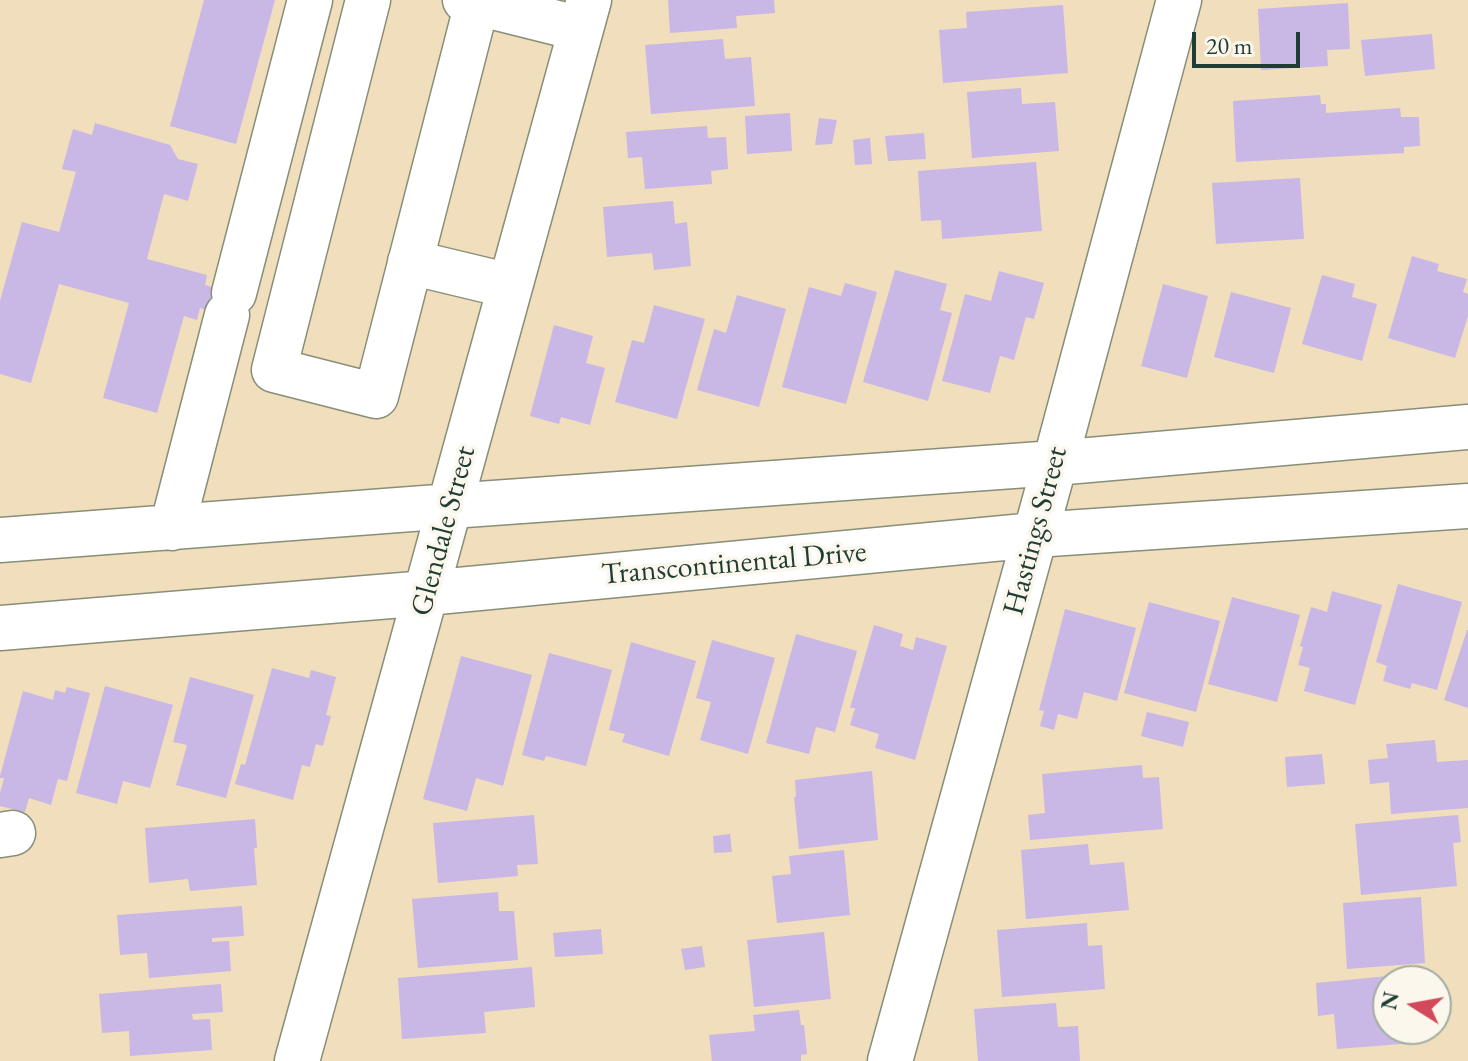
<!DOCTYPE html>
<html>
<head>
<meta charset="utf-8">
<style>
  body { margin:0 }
  #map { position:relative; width:1468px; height:1061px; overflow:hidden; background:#f0debc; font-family:"EB Garamond",serif }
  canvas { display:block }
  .north { position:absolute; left:1372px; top:965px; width:80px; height:80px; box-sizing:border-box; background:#fbf7ec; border:2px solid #a3ada2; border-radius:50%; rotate:281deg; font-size:22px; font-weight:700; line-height:32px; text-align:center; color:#1f3d34 }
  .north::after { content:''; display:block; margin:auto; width:28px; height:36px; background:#d1495b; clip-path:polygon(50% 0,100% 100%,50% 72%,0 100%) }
  .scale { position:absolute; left:1192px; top:32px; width:108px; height:36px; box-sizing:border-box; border:4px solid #1f3d34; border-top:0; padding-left:10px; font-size:24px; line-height:28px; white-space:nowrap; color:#1f3d34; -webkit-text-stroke:6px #fbf7ec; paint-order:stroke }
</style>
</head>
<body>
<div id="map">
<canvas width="1468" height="1061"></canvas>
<div class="north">N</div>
<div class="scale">20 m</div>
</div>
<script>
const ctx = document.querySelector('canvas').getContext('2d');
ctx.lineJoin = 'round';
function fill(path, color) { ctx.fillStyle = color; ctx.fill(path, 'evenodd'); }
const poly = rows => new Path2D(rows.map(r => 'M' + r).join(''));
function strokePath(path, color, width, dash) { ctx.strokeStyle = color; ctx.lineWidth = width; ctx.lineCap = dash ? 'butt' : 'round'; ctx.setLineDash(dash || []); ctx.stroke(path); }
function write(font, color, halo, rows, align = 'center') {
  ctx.font = font + ' "EB Garamond",serif'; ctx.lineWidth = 7; ctx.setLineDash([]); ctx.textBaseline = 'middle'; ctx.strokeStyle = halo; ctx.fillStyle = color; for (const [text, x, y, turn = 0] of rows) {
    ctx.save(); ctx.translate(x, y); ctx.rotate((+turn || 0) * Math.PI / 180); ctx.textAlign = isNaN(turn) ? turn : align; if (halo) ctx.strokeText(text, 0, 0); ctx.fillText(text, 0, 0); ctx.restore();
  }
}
fill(poly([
  [204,0,275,0,236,144,170,126],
  [668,0,774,0,775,13,736,16,737,28,670,33],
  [1348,3,1350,49,1327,50,1328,66,1261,70,1258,9],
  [1063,5,1068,73,943,83,939,30,967,28,966,12],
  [1432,34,1435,69,1365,76,1361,40],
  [723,39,725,59,751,57,755,106,651,114,645,45],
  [1021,88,1022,104,1055,102,1059,151,972,158,967,92],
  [1320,95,1321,104,1326,104,1326,113,1400,108,1401,117,1419,117,1420,146,1404,147,1404,153,1236,162,1233,101],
  [790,113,792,151,747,154,745,116],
  [819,118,837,120,832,144,815,145],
  [95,123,170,145,178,159,198,164,188,201,164,194,147,259,207,275,205,285,241,295,235,318,200,308,197,320,184,316,157,413,103,398,129,303,59,284,31,383,0,374,0,301,22,222,59,232,76,172,62,169,73,129,92,135],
  [707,126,708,138,726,137,728,169,711,171,712,184,645,189,642,157,628,158,626,132],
  [924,133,926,159,888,161,885,136],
  [870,138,872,164,855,165,853,140],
  [1036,162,1042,231,942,239,941,220,921,221,918,171],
  [1300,178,1304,239,1216,244,1212,183],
  [673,201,675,224,687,222,691,266,654,270,652,253,607,257,603,207],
  [1412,256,1439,264,1437,271,1467,279,1463,292,1468,294,1468,316,1455,358,1388,338],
  [895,270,947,284,940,310,952,313,928,401,863,382],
  [999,271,1044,283,1034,319,1026,317,1014,360,1000,356,990,393,942,381,965,294,991,301],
  [1322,275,1355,284,1352,297,1377,304,1362,361,1302,344],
  [845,283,877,292,846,404,782,387,809,287,841,296],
  [1163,284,1208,296,1187,378,1141,366],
  [1231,292,1291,308,1274,373,1214,357],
  [737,295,786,309,759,407,697,390,714,329,726,333],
  [654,305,705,319,677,419,615,402,632,340,644,343],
  [554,325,593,336,586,363,605,368,590,425,561,417,559,424,530,416],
  [1398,584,1462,602,1437,690,1412,683,1410,689,1383,681,1387,666,1376,662],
  [1332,591,1382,605,1355,705,1304,691,1310,668,1298,665,1303,647,1300,646,1311,607,1327,612],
  [1232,597,1300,615,1277,702,1208,684],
  [1149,602,1220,621,1196,712,1124,693],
  [1065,609,1136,628,1117,701,1084,692,1077,719,1058,714,1054,730,1040,726,1044,711,1039,710],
  [874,625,903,634,900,646,913,650,916,637,947,646,915,760,875,748,879,734,850,725,855,708,850,708],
  [1467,630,1468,630,1468,708,1444,700],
  [796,634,857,651,835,732,816,727,809,754,766,743],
  [712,640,775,658,748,754,700,740,711,702,696,698],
  [631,642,696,661,669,756,622,742,625,734,609,730],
  [549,653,612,670,586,766,546,756,544,761,522,755],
  [461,656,532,675,503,786,476,778,467,811,423,799],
  [272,668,309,678,311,670,336,677,326,715,331,716,323,746,316,744,310,767,302,765,293,800,235,784,241,764,245,765],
  [190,677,254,695,226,798,176,785,187,745,173,742],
  [105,686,173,705,150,788,123,781,117,804,76,793],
  [67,687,90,693,67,781,58,779,51,805,29,798,25,812,0,806,0,793,4,778,0,778,0,776,23,691,53,700,55,690,65,693],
  [1147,712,1189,722,1183,747,1141,736],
  [1435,740,1437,762,1468,760,1468,808,1391,814,1389,782,1370,784,1368,760,1388,758,1386,744],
  [1322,754,1325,784,1287,787,1285,757],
  [1142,765,1143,778,1159,777,1163,829,1030,840,1028,815,1045,813,1042,774],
  [872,771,878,840,799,849,794,797,796,797,795,780],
  [534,815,538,864,517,865,518,876,438,883,433,823],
  [1458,815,1461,842,1453,843,1457,886,1361,895,1355,824],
  [255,819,257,848,254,848,257,885,190,891,188,879,149,883,145,828],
  [730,834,732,852,714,853,713,836],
  [1088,844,1090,865,1124,862,1129,910,1026,919,1021,850],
  [844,850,850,915,777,923,772,876,791,874,789,856],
  [498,892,499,911,514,911,518,960,418,968,412,899],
  [1421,897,1425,963,1347,969,1343,903],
  [242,906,244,936,212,938,212,942,229,941,231,971,149,978,147,953,120,955,117,915],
  [1087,923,1088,946,1102,945,1105,989,1002,997,997,930],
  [601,929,603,954,555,957,553,933],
  [824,932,831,999,754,1007,747,940],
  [702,946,705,967,685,970,681,949],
  [532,967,535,1007,484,1012,486,1033,402,1039,398,978],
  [1408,974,1409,981,1388,981,1388,1029,1412,1029,1414,1043,1337,1049,1334,1014,1318,1016,1316,983],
  [221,984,223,1012,192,1014,193,1020,210,1019,212,1050,130,1056,129,1031,102,1033,99,994],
  [1056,1003,1058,1027,1078,1026,1080,1061,978,1061,974,1009],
  [799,1010,801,1025,804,1025,807,1054,801,1055,801,1061,712,1061,709,1035,755,1031,753,1015]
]), '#c9b7e5');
const minor = poly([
  [368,0,274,370,376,396,477,3],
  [465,0,581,29],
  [410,262,510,286],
  [234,293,310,0],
  [172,528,227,315],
  [0,540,451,506,1055,463,1468,427],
  [0,628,427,593,1035,535,1468,506],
  [0,835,13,833],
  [297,1061,589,0],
  [890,1061,1055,463,1179,0]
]);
strokePath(minor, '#888e78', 47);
strokePath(minor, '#fff', 44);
write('30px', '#1f3d34', '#fbf7ec', [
  ["Glendale Street",444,531,-75],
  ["Hastings Street",1036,531,-75],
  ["Transcontinental Drive",734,564,-5]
]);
</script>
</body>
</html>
